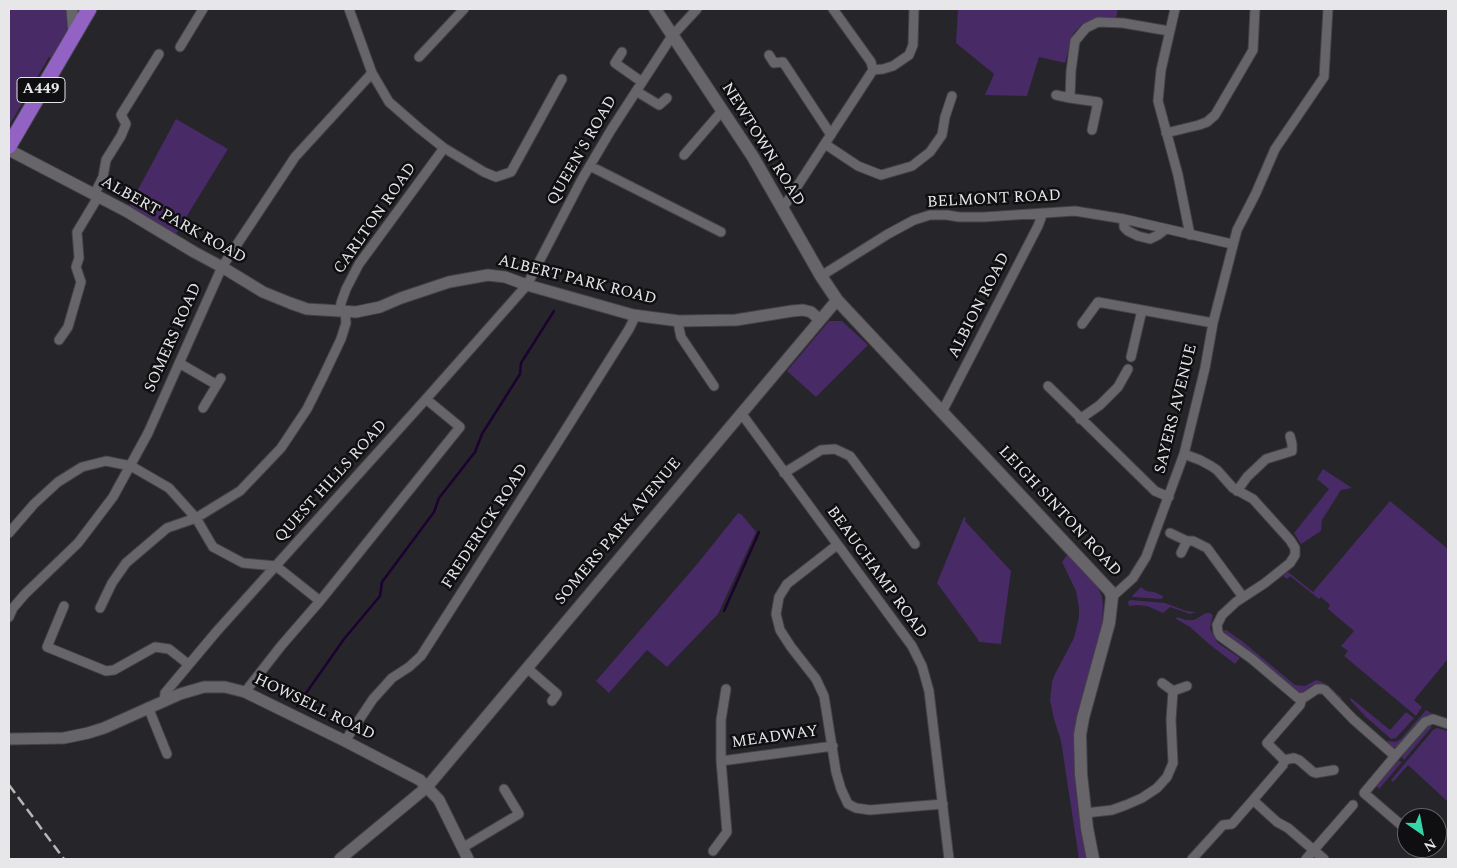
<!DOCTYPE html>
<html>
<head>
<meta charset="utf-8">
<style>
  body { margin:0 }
  #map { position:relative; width:1457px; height:868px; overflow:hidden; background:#262529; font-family:Spectral,serif }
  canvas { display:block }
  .frame { position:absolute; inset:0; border:10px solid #e7e6e9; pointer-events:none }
  .north { position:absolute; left:1397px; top:808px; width:50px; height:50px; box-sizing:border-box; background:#0f0e10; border:1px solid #656467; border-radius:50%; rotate:147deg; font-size:14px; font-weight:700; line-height:20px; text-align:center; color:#e7e6e9 }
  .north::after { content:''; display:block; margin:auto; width:18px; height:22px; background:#36d4a7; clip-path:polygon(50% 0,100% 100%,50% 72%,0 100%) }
</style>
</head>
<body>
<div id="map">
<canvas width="1457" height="868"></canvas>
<div class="frame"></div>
<div class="north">N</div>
</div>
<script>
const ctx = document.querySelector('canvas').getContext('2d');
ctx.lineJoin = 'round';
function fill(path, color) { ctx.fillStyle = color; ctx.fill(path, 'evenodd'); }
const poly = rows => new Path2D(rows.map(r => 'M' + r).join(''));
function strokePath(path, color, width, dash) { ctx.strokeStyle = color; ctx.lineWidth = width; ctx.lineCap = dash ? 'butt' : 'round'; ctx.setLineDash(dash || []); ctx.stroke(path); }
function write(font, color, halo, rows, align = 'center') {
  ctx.font = font + ' Spectral,serif'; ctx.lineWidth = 5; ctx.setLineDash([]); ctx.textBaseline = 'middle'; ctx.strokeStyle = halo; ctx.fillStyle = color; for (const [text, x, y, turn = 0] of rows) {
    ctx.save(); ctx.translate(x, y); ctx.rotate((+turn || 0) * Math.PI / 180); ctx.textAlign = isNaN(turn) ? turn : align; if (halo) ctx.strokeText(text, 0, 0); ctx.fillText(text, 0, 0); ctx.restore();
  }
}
fill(poly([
  [9,9,85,9,55,59,49,57,9,126],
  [958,9,1118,9,1116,18,1094,20,1082,24,1073,34,1065,63,1039,57,1027,96,985,95,994,74,956,43],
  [176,119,228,149,174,237,128,208],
  [829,321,842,321,868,345,816,397,787,371],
  [1323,469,1352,488,1341,490,1322,520,1321,531,1301,544,1294,533,1329,489,1317,479],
  [1390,501,1448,549,1448,659,1414,700,1422,707,1416,716,1344,656,1348,651,1341,646,1354,631,1328,609,1330,605,1321,597,1319,599,1290,576,1287,579,1283,576,1288,572,1313,592],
  [738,513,742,515,756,532,718,614,667,667,647,650,609,693,596,681,698,563],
  [964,517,966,518,965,521,1011,571,1001,644,979,642,977,638,937,583],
  [1066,556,1069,556,1096,584,1102,596,1103,605,1102,625,1075,731,1074,753,1076,776,1087,859,1079,859,1061,741,1054,719,1050,700,1052,682,1055,674,1074,638,1079,617,1079,608,1076,591,1062,562],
  [1141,587,1146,591,1154,592,1163,596,1162,599,1133,597,1132,596],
  [1130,600,1165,603,1186,611,1196,612,1190,614,1170,607,1163,613,1147,606,1137,605,1129,606,1128,602],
  [1206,613,1210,613,1213,615,1210,628,1214,637,1218,643,1240,658,1235,664,1209,644,1190,627,1176,619,1177,617,1186,620,1194,620],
  [1226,630,1242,641,1295,685,1305,686,1316,680,1320,681,1329,686,1342,698,1342,699,1338,699,1331,689,1320,685,1310,687,1302,693,1295,691,1249,652,1223,631],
  [1351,698,1390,730,1406,712,1414,718,1396,738,1391,739,1366,717,1350,700],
  [1426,710,1438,717,1399,746,1393,748,1386,743,1388,741,1395,742,1401,739],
  [1431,725,1431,728,1404,760,1401,756,1425,728],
  [1437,728,1448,731,1448,802,1408,765,1393,782,1391,780,1433,730],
  [1398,760,1402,762,1379,789,1376,785]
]), '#472a66');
strokePath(poly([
  [724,611,759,532],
  [297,706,344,639,380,596,382,582,434,512,439,498,475,452,482,434,520,374,521,363,554,311]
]), '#1b0231', 2.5);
const minor = poly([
  [349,9,372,73,389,102,420,129,444,148,484,172,496,177,511,172,562,79],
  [1175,9,1161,70,1158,101,1178,175,1190,235],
  [180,47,203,9],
  [622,52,615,63,642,82],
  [769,55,774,63,783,62,831,135],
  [419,57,464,9],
  [873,70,883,69,893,66,909,55,913,45,914,9],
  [636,91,659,105,667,98],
  [1056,95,1070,98,1071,71,1075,41,1086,28,1098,22,1123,23,1169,31],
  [1070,98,1098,102,1092,130],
  [1166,133,1199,125,1207,122,1215,115,1253,50,1255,9],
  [825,144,858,166,881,175,912,166,930,152,942,135,945,117,952,96],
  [684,155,722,111],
  [590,166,721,232],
  [94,195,103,177,106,160,121,136,126,124,121,115,159,54],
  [783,208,873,70,871,62,833,9],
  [1124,219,1124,227,1128,231,1138,236,1150,239,1158,235,1166,229],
  [821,276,888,234,914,220,930,215,947,215,959,217,984,217,1075,211,1124,219,1232,244],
  [340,311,341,303,346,289,359,264,444,148],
  [679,321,679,328,681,337,714,386],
  [1082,324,1098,302,1213,323],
  [59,340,68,327,81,282,76,267,79,258,77,232,98,197],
  [1131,357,1142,310],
  [179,363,217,385],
  [1048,386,1155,491,1169,497],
  [203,408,221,378],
  [942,412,1038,226,1043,213],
  [741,413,912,646,922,666,929,691,949,859],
  [1080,419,1100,405,1118,387,1128,369],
  [1184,454,1200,460,1211,466,1217,470,1233,488,1253,499,1290,540,1295,548,1295,555,1290,563,1265,583,1236,602,1222,615,1217,625,1218,632,1220,636,1252,659,1298,698,1305,697,1317,689,1322,689,1325,690,1353,719,1395,756,1425,722,1433,719,1448,724],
  [784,473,821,450,835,449,850,456,915,544],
  [1237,491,1247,477,1266,459,1292,451,1292,444,1290,436],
  [9,533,34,504,58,482,82,467,106,461,131,466,169,488,196,518,213,547,243,563,276,566,320,601],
  [1170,533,1187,541],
  [837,545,787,584,779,597,776,614,780,630,791,647,816,679,824,696,836,772,841,789,848,804,856,808,870,810,943,804],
  [1181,553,1187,541,1193,541,1207,548,1243,597],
  [1112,597,1133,578,1146,557,1184,454,1205,368,1213,323,1237,230,1256,193,1275,149,1324,77,1328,9],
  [64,606,47,647,106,671,114,670,155,647,169,649,188,664],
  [100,608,112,583,126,563,167,528,196,518,240,491,281,448,307,409,323,377,341,339,346,323,345,312],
  [9,617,13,608,25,594,78,543,113,497,148,433,222,267,295,157,372,73],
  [527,668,557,694,552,701],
  [1173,691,1187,686],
  [245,692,281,646,320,601,460,427,426,399],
  [164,701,165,693,217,631,426,399,527,285,582,179,611,130,672,36,697,9],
  [148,707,167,754],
  [345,741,373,699,392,678,409,667,421,656,556,445,629,329,633,321,633,315],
  [1395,756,1364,793,1407,830],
  [1284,760,1283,765,1253,800,1277,822,1288,828,1324,859],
  [1284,760,1267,743,1300,705,1302,698],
  [1284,760,1294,758,1299,760,1313,772,1316,773,1334,770],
  [721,761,721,720,726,689],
  [1086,813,1112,810,1126,805,1142,798,1157,788,1167,777,1173,763,1171,720,1173,691,1162,683],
  [462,848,519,814,504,789],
  [713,851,727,832,721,761,833,746],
  [1192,859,1223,825,1232,824,1253,800],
  [1306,859,1353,805]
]);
const tertiary = poly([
  [72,9,74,34],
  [9,150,126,211,194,252,222,267,263,292,290,303,307,309,356,312,380,307,401,298,449,282,488,275,505,277,527,285,633,315,679,321,736,320,792,311,803,310,811,312,820,320],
  [9,739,64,738,88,733,104,728,180,694,204,687,225,687,245,692,345,741,420,780,439,800,468,859],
  [340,859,427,787,837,300]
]);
const secondary = poly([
  [655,9,753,157,821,276,837,300,1110,591,1112,597,1109,623,1083,718,1080,735,1081,774,1087,828,1093,859]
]);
const trunk = poly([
  [9,146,89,9]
]);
strokePath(minor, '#434246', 11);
strokePath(tertiary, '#434246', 13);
strokePath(secondary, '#434246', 14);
strokePath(trunk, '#434246', 17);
strokePath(minor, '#67656a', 9);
strokePath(tertiary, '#67656a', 11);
strokePath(secondary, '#67656a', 12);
strokePath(trunk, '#9262c4', 15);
strokePath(poly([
  [9,785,64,859]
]), '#b7b6b9', 2.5, [10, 5]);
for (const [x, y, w] of [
  [41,90,48]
]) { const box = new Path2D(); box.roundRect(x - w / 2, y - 12.5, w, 25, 4); ctx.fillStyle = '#0f0e10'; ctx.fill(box); strokePath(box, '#e7e6e9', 1); }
write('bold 15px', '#e7e6e9', null, [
  ["A449",41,90]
]);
write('16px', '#e7e6e9', '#0f0e10', [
  ["NEWTOWN ROAD",762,145,58],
  ["QUEEN'S ROAD",583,151,-60],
  ["BELMONT ROAD",994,200,-3],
  ["CARLTON ROAD",376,219,-55],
  ["ALBERT PARK ROAD",173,221,29],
  ["ALBERT PARK ROAD",577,281,14],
  ["ALBION ROAD",980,306,-63],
  ["SOMERS ROAD",174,338,-66],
  ["SAYERS AVENUE",1177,409,-76],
  ["QUEST HILLS ROAD",332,482,-48],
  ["LEIGH SINTON ROAD",1059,512,47],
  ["FREDERICK ROAD",486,527,-57],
  ["SOMERS PARK AVENUE",619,532,-50],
  ["BEAUCHAMP ROAD",876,573,54],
  ["HOWSELL ROAD",314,708,26],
  ["MEADWAY",775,738,-8]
]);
</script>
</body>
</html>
